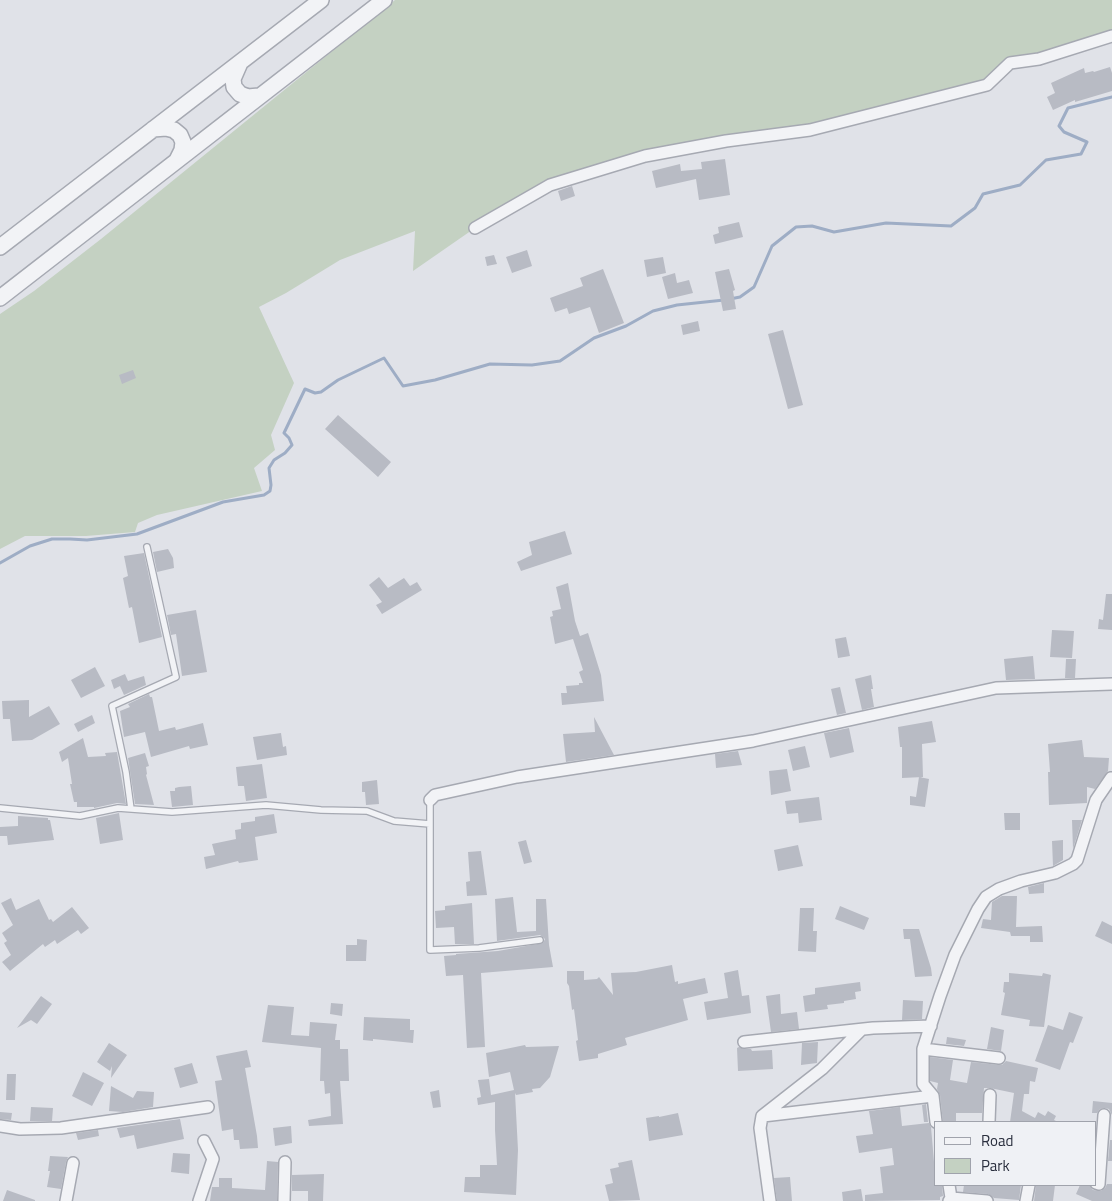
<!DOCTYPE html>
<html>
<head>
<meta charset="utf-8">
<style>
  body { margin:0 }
  #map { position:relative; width:1112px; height:1201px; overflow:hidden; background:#e0e2e8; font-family:"Titillium Web",sans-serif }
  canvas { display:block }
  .legend { position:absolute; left:934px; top:1121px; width:162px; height:65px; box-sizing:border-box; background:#eff1f5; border:1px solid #a0a3ac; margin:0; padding:6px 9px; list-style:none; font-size:15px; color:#2a2f3e }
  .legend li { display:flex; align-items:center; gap:10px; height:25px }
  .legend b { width:25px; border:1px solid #a0a3ac }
</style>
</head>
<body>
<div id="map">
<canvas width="1112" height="1201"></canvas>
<ul class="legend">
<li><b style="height:6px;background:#f2f3f6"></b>Road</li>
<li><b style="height:14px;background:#c4d1c2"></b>Park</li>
</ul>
</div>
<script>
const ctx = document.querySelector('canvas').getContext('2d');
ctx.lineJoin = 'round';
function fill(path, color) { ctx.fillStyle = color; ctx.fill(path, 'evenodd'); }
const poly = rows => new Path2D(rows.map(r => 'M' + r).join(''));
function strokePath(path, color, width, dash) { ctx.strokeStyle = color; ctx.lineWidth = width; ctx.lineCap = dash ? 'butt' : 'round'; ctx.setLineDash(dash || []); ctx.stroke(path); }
fill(poly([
  [395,0,1112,0,1112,36,1010,63,987,85,810,130,726,141,550,185,475,228,413,271,415,231,340,260,286,293,259,307,294,383,271,435,275,450,254,468,262,491,157,515,138,523,135,532,86,536,25,536,0,549,0,314,34,291,101,239]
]), '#c4d1c2');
strokePath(poly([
  [730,299,740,297,754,287,772,246,796,227,812,226,834,232,886,223,951,226,975,208,983,194,1020,185,1046,160,1081,154,1087,142,1064,132,1059,126,1068,108,1112,97],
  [0,563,30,546,52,539,70,539,87,540,137,534,223,502,264,495,270,491,271,485,269,468,274,460,285,453,292,445,289,438,284,433,305,389,315,393,321,392,338,380,384,358,403,386,435,380,490,364,532,365,560,361,594,338,626,326,653,311,677,305,724,300]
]), '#9eadc5', 3);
fill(poly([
  [1110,67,1112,73,1112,91,1075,102,1075,100,1053,110,1047,97,1055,93,1051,83,1084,68,1085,73,1093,71,1094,72],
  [725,159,730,195,699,200,696,179,656,188,652,171,680,164,681,171,702,169,701,162],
  [572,186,575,196,561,201,558,191],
  [739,222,743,237,715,244,713,235,719,233,718,227],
  [527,250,532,266,512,273,506,257],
  [494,255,497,264,487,266,485,257],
  [663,257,666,273,647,277,644,260],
  [603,269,624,323,599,333,590,307,569,314,567,308,555,312,550,298,583,286,580,278],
  [729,269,735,290,733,291,736,309,723,311,715,272],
  [675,273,677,283,689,280,693,293,668,299,662,277],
  [698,321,700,331,683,335,681,325],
  [783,330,803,405,788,409,768,334],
  [133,370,136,378,122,384,119,375],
  [338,415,391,462,378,477,325,429],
  [565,531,572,554,521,571,517,562,532,555,529,542],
  [168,549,173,558,174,568,157,572,153,552],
  [144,553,162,637,139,643,132,607,129,608,123,578,128,576,124,556],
  [379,577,388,588,404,578,410,586,417,582,422,590,382,614,376,605,382,602,369,585],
  [568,583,575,621,580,636,588,633,601,675,604,701,562,705,561,693,567,693,566,686,579,685,579,683,583,683,579,672,583,670,573,639,555,644,550,617,553,616,552,611,561,609,556,587],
  [1106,594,1112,594,1112,630,1098,629,1099,619,1103,620],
  [196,610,207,672,182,676,176,634,171,635,167,615],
  [1052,630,1074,631,1072,658,1050,657],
  [846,637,850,656,838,658,835,639],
  [1033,656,1035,679,1006,680,1004,659],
  [1066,659,1076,659,1075,678,1065,678],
  [95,667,105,686,81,698,71,680],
  [125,674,128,681,144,676,146,685,124,695,120,686,114,689,111,680],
  [871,675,873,689,871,689,874,707,862,710,855,679],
  [840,687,846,713,837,715,831,689],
  [149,694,150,697,152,697,159,731,175,727,176,730,203,723,208,745,190,749,189,746,151,757,145,732,124,737,120,711,130,707,128,704],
  [29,700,29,717,49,706,60,724,32,740,12,741,10,719,3,719,2,701],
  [92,715,95,723,78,732,74,724],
  [594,717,614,755,566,762,563,734,595,732],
  [932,721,936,742,922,744,923,777,902,778,902,747,900,747,898,727],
  [849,728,854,752,830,758,824,733],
  [281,733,283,747,286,746,287,755,257,760,253,737],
  [83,738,88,757,106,756,105,753,117,752,126,804,117,803,94,808,94,807,77,807,77,802,74,802,70,784,72,784,68,758,62,762,59,752],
  [1082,740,1084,757,1109,758,1108,771,1095,789,1087,787,1087,803,1049,805,1048,772,1050,772,1048,744],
  [805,746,810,767,793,771,788,750],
  [738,751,742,765,716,768,715,754],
  [145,753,149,766,146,767,147,774,146,775,154,805,135,804,128,758],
  [262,764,267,798,246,801,244,786,238,786,236,767],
  [787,769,791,791,771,795,769,771],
  [919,777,929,779,925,807,910,805,910,796,916,797],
  [377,780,379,804,366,805,365,792,362,792,362,782],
  [191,786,193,805,172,807,170,791,175,791,175,788,179,787],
  [819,797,822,820,799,823,798,813,787,814,785,801],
  [119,813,123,840,100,844,96,818],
  [1004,813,1020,813,1020,830,1005,830],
  [274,814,277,833,255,837,258,860,239,863,238,861,206,869,204,857,215,855,212,844,236,839,235,830,241,829,241,823,255,821,255,817],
  [18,816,48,818,48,820,50,820,54,840,8,845,7,836,0,836,0,827,18,826],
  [1072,820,1082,820,1073,849],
  [526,840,532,862,524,864,518,842],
  [1063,840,1063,860,1053,866,1052,841],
  [798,845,803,866,778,871,774,850],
  [481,851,487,895,467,896,466,882,470,881,468,852],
  [1044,883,1044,893,1029,894,1028,887],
  [1002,896,1017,896,1016,927,1042,926,1043,942,1030,942,1030,936,1011,936,1010,932,981,928,983,919,991,920,992,902],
  [513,897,517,932,536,931,536,899,546,899,549,945,553,967,481,973,485,1047,467,1048,463,975,446,976,444,956,456,955,456,954,498,951,543,943,545,939,540,935,497,941,495,899],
  [11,898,16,910,39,899,49,920,51,919,53,922,72,907,89,928,81,934,78,930,57,944,55,940,45,947,43,944,10,971,2,962,11,955,4,943,7,941,2,933,13,925,1,903],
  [472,903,474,944,455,944,454,927,436,928,435,911,445,910,445,906],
  [840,906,869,918,864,930,835,919],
  [800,908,814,908,813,931,817,931,816,952,798,951],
  [1102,921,1112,926,1112,944,1095,936],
  [903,929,919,929,931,968,932,976,915,977,910,939,904,939],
  [357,939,367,940,366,961,346,961,346,945,357,945],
  [672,965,675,982,678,981,678,984,705,978,708,993,683,999,688,1020,625,1038,627,1045,598,1054,598,1058,579,1061,576,1041,578,1040,574,1009,572,1010,569,986,567,983,567,971,584,971,584,980,597,979,599,977,613,995,611,973,636,972],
  [738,970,742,996,749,995,751,1013,707,1020,704,1002,728,998,724,973],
  [1009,973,1042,976,1043,973,1051,975,1044,1027,1029,1026,1030,1020,1001,1015,1005,993,1003,992,1004,982,1009,982],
  [860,982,861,991,855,992,856,999,844,1001,844,1003,827,1005,828,1009,805,1012,803,996,815,994,815,988],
  [780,994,781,1014,797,1012,799,1029,771,1032,766,996],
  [41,996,52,1004,37,1024,31,1020,17,1028],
  [903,1000,923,1001,922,1019,902,1020],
  [331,1003,343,1004,342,1016,330,1014],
  [268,1005,294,1007,291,1035,309,1036,310,1022,337,1024,335,1040,340,1040,340,1049,348,1049,349,1081,340,1081,343,1124,309,1126,308,1120,331,1116,330,1093,325,1094,324,1081,320,1081,321,1048,262,1042],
  [1069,1012,1083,1017,1073,1043,1070,1042,1060,1070,1035,1061,1048,1025,1063,1030],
  [364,1017,410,1019,410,1030,414,1030,413,1043,373,1039,373,1041,363,1040],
  [991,1027,1004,1030,1001,1051,987,1049],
  [947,1037,966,1040,964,1046,946,1044],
  [818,1042,817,1063,801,1065,802,1043],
  [109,1043,127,1055,111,1078,112,1066,110,1071,97,1062],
  [525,1045,526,1047,559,1046,550,1077,540,1088,532,1089,533,1092,516,1095,515,1093,518,1150,516,1195,464,1192,465,1177,480,1177,480,1165,497,1165,495,1130,495,1102,478,1105,477,1098,481,1097,478,1080,489,1079,491,1095,514,1090,510,1072,489,1077,486,1053],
  [739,1047,744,1049,751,1049,752,1051,772,1050,773,1069,738,1071,737,1048],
  [247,1050,251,1067,245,1068,257,1136,258,1148,240,1149,239,1140,234,1140,233,1129,222,1131,215,1081,222,1080,216,1056],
  [930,1057,953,1060,950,1080,967,1083,971,1062,999,1065,1002,1065,1006,1061,1038,1068,1035,1082,1030,1081,1029,1094,1024,1094,1022,1111,1035,1118,1038,1112,1045,1116,1048,1111,1056,1116,1054,1120,1058,1122,1010,1122,1014,1093,990,1088,984,1088,982,1113,956,1113,956,1122,943,1122,940,1095,937,1089,938,1083,930,1081],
  [192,1063,198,1083,180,1088,174,1068],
  [83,1072,104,1083,92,1106,72,1096],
  [7,1074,16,1074,15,1100,6,1100],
  [111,1086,133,1098,137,1091,154,1092,153,1107,123,1112,109,1111],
  [439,1090,441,1107,433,1108,430,1092],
  [1093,1101,1112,1103,1112,1115,1109,1109,1105,1108,1100,1109,1097,1113,1092,1113],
  [926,1104,928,1122,924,1122,922,1105],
  [31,1107,53,1108,52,1121,30,1121],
  [900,1107,902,1126,929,1123,931,1127,936,1185,942,1185,943,1196,940,1197,940,1200,865,1201,865,1195,883,1193,880,1167,894,1165,892,1148,859,1153,856,1136,873,1134,869,1111],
  [0,1112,12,1113,11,1120,0,1119],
  [678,1113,683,1135,649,1141,646,1118,659,1116,659,1117],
  [180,1119,184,1139,137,1149,134,1135,120,1138,117,1128],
  [291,1126,292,1143,275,1146,273,1128],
  [98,1130,99,1136,78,1140,76,1133],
  [1110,1140,1112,1140,1112,1161,1108,1161],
  [173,1153,190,1154,189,1174,171,1172],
  [50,1156,68,1157,66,1162,61,1189,47,1187,50,1171,48,1171],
  [632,1160,640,1200,609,1201,605,1185,613,1183,610,1169,619,1167,618,1163],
  [267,1161,278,1162,277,1201,210,1201,212,1187,219,1187,219,1178,232,1178,232,1188,265,1190],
  [324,1174,323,1201,308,1201,308,1191,292,1191,292,1175],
  [790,1177,792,1201,777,1201,774,1178],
  [1107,1184,1112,1184,1112,1201,1092,1201,1076,1194,1080,1185,1089,1185,1093,1190,1101,1191,1105,1188],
  [964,1185,1021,1185,1019,1200,994,1198,988,1194,963,1192],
  [1036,1185,1055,1185,1053,1201,1034,1201],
  [861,1189,863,1201,843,1201,842,1192],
  [7,1190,35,1200,35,1201,3,1201]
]), '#b8bbc4');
const service = poly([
  [430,800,430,950,479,948,540,940],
  [0,808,80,816,118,808,172,812,266,805,321,810,367,811,394,821,430,824],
  [131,809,126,772,112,706,176,677,147,547]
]);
const minor = poly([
  [475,228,550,185,645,156,726,141,810,130,987,85,1010,63,1039,59,1112,36],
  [430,800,435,795,517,777,753,741,996,688,1112,684],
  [744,1042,873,1028,931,1026],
  [923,1049,999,1058],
  [763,1116,933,1096],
  [936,1122,933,1096,923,1084,923,1049,940,996,955,955,978,909,986,897,999,889,1021,881,1055,873,1073,864,1077,860,1096,800,1111,778],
  [989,1122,990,1095],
  [0,1126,20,1129,61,1128,208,1107],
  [1096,1183,1099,1184,1104,1115],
  [949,1185,951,1198,949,1201],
  [951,1198,987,1201],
  [66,1201,73,1163],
  [199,1201,213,1159,204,1141],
  [284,1201,285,1162],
  [770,1201,760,1128,762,1116,822,1069,861,1030],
  [1026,1201,1029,1185]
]);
const tertiary = poly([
  [240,63,233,79,234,87,240,94,248,97,259,96],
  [153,129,166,128,174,130,180,135,183,142,182,150,177,160],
  [0,247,321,0],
  [0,298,384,0]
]);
strokePath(service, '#a6a9b2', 8);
strokePath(minor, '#a6a9b2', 14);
strokePath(tertiary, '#a6a9b2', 18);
strokePath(service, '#f2f3f6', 5.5);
strokePath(minor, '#f2f3f6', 11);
strokePath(tertiary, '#f2f3f6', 15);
</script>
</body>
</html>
